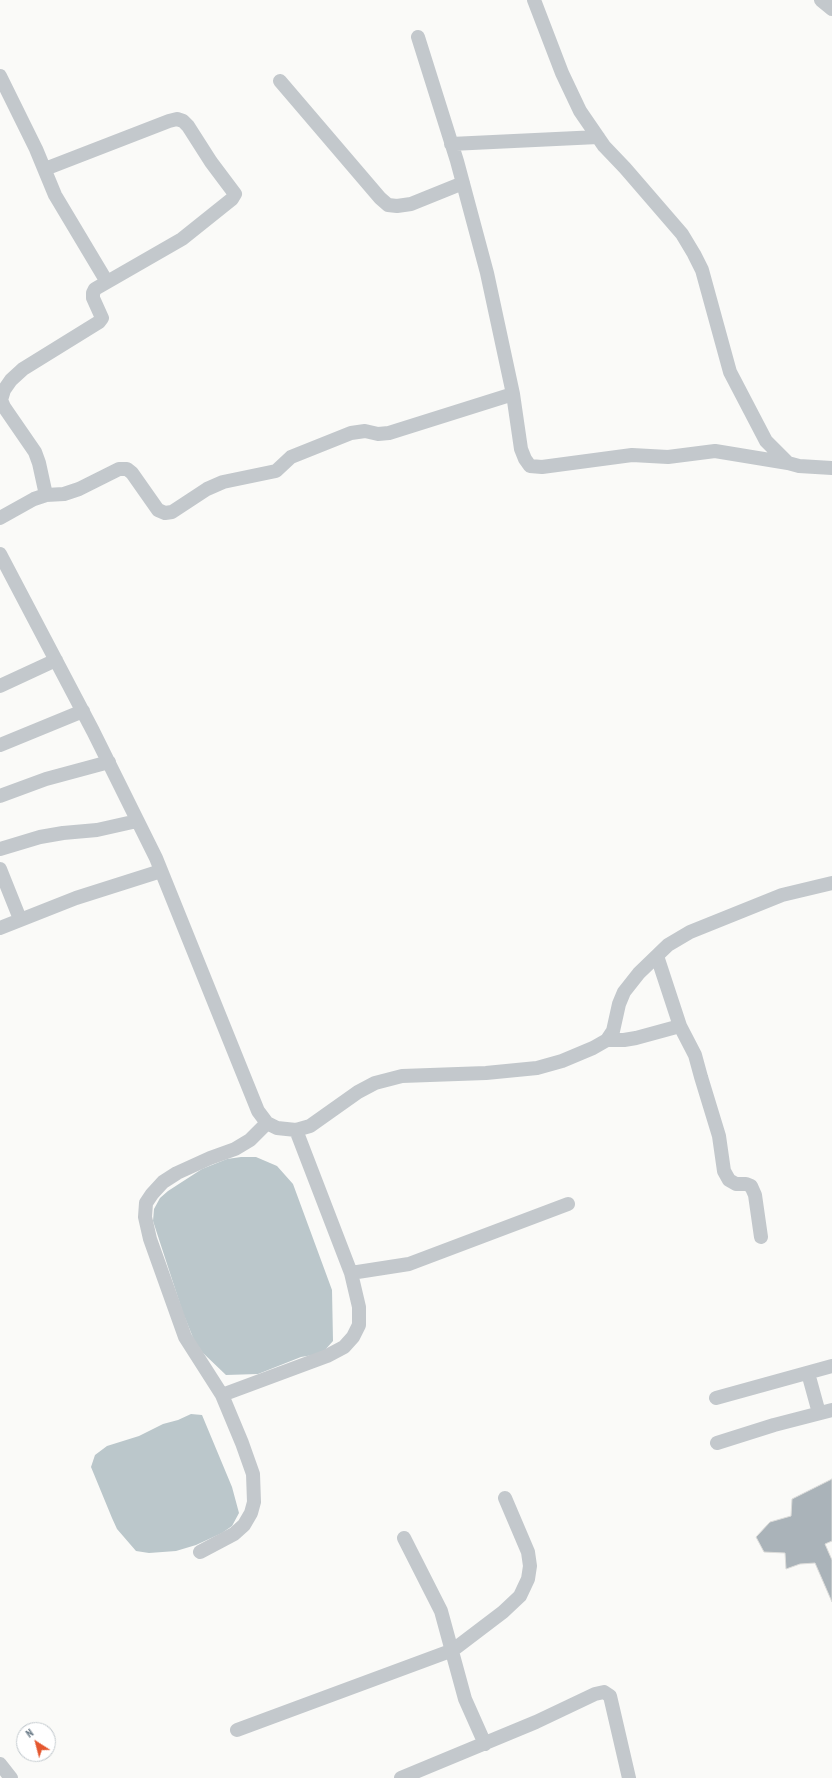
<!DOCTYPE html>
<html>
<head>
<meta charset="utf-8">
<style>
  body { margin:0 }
  #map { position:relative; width:832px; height:1778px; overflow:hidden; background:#fafaf8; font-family:"PT Sans Narrow",sans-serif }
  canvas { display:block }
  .north { position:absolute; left:16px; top:1722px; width:40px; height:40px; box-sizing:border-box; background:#fff; border:1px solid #c1c8cd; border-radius:50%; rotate:324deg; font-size:11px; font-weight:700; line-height:16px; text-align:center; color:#657683 }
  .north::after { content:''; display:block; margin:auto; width:14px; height:18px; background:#e4572e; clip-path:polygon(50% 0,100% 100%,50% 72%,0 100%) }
</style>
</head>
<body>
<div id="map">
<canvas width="832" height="1778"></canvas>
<div class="north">N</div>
</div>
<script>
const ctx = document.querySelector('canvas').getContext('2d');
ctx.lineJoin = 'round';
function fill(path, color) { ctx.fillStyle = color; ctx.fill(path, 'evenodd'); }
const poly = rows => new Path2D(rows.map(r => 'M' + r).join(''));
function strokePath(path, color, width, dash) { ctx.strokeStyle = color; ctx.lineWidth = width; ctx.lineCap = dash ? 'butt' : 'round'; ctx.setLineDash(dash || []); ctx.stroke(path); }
fill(poly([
  [241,1157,256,1157,277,1166,293,1184,332,1290,333,1341,325,1350,313,1355,301,1357,258,1374,226,1375,203,1353,194,1340,183,1313,153,1221,154,1209,160,1198,168,1191,202,1169,227,1159],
  [191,1414,202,1415,232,1487,239,1513,232,1526,222,1533,196,1545,176,1551,149,1553,136,1551,117,1529,112,1518,91,1467,95,1455,107,1446,139,1436,163,1424,178,1420]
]), '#bbc7cb');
const building = poly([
  [832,1479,832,1541,825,1544,832,1560,832,1602,815,1563,800,1564,786,1569,785,1553,764,1552,756,1537,770,1522,791,1516,792,1499,832,1479]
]);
fill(building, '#aab3b9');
strokePath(building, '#dcdcda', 1);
strokePath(poly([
  [534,0,562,73,580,111,604,146,625,168,682,234,694,254,702,270,730,372,766,441,788,463,799,466,832,468],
  [821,0,832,9],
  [418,37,457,161,487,273,513,394,521,449,525,459,530,466,542,467,632,455,668,457,715,451,788,463],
  [0,76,36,149,55,195,107,282],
  [280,81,380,198,388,205,397,206,411,204,463,183],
  [451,144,598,137],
  [45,169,169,121,177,119,183,121,188,126,211,162,235,194,232,199,182,239,95,289,93,293,93,298,102,318,99,322,23,369,11,380,4,390,1,400,4,407,35,452,39,463,46,495],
  [0,518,34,499,46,495,64,494,79,489,119,469,127,469,132,473,158,510,165,513,172,512,207,489,223,482,276,471,291,457,351,433,365,431,378,434,389,433,513,394],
  [0,554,93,731,156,858,258,1111,267,1123,277,1128,296,1130,310,1126,358,1092,375,1083,402,1076,486,1073,537,1068,562,1061,593,1048,607,1040,613,1031,619,1004,624,992,639,973,668,945,690,932,782,895,832,883],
  [0,686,56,660],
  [0,745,83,711],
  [0,796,46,779,109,762],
  [0,849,40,837,63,833,97,830,137,821],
  [0,869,20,919],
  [0,928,76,898,161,871],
  [657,956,680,1026,695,1055,701,1077,719,1136,724,1171,729,1180,736,1184,746,1184,751,1186,755,1195,761,1237],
  [607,1040,624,1040,636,1038,680,1026],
  [351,1273,409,1264,568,1204],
  [808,1373,819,1413],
  [222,1395,327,1356,344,1347,353,1337,359,1325,359,1307,351,1273,296,1130],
  [716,1398,832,1366],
  [717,1443,774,1425,832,1410],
  [404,1538,441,1611,465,1699,485,1744],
  [200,1552,234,1534,244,1525,251,1513,254,1502,253,1474,242,1443,222,1395,185,1337,150,1239,145,1217,146,1203,152,1194,163,1182,177,1173,210,1158,235,1149,250,1140,267,1123],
  [237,1730,453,1650,503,1612,520,1596,528,1579,530,1566,528,1552,505,1498],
  [0,1764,11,1778],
  [401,1778,536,1722,595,1694,604,1692,610,1696,629,1778]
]), '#c3c8cc', 14);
</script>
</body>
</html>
